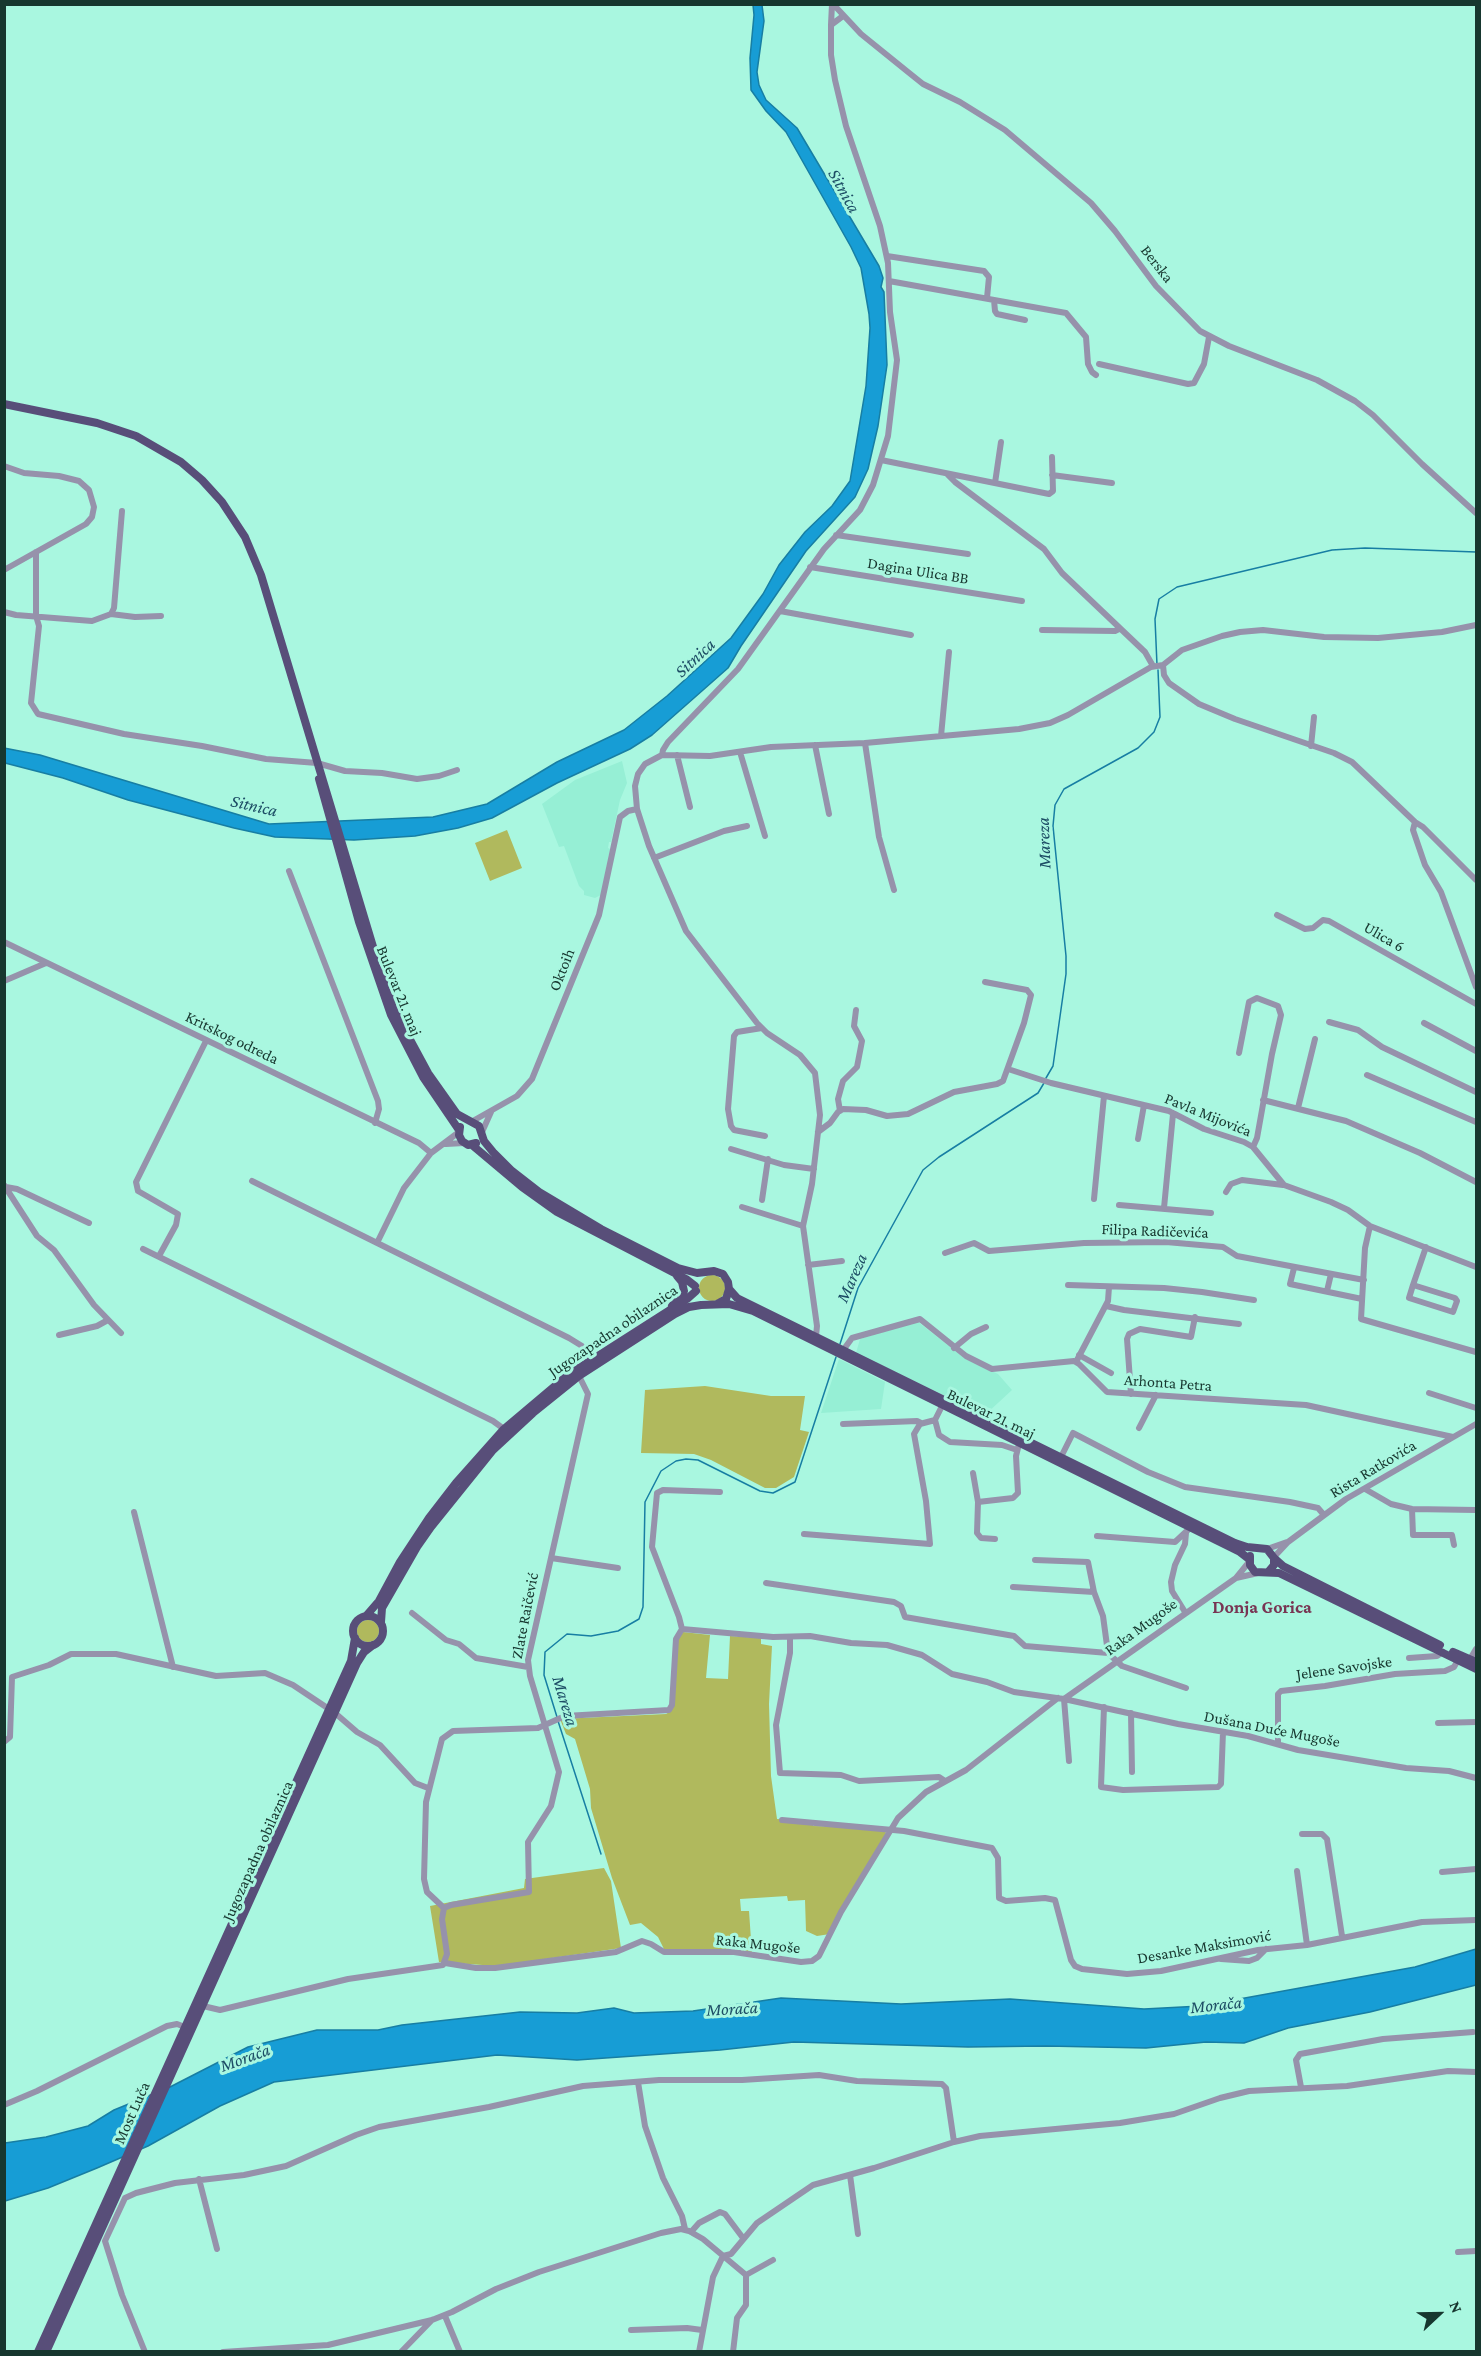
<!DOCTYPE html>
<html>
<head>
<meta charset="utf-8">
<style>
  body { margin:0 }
  #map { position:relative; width:1481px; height:2356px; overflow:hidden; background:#a9f7e0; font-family:"Crimson Pro",serif }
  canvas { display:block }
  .frame { position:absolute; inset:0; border:6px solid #17372f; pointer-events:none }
  .north { position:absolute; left:1409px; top:2284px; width:60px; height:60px; -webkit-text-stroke:4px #a9f7e0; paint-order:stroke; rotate:68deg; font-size:16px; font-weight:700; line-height:24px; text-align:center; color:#17372f }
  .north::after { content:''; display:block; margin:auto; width:21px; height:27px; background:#17372f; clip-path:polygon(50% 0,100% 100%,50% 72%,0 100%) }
</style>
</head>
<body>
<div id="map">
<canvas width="1481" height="2356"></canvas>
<div class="frame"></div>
<div class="north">N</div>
</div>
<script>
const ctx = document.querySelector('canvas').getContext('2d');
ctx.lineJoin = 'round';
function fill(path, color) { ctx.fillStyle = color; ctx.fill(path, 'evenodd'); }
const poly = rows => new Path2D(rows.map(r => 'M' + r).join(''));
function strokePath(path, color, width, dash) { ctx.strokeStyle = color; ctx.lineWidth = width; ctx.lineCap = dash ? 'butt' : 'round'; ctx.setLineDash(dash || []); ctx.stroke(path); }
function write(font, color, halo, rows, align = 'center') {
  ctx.font = font + ' "Crimson Pro",serif'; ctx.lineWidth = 6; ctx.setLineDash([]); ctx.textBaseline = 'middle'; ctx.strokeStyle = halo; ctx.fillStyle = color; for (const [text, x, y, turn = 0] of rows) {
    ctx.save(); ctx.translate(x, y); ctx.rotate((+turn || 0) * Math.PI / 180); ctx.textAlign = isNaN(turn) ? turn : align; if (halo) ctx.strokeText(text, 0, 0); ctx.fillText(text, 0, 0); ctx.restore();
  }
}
fill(poly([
  [622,761,627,783,620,800,611,842,609,842,608,848,610,849,601,895,595,898,584,895,584,891,579,886,564,846,559,847,542,804,575,780],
  [917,1321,964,1358,998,1374,1012,1390,985,1415,856,1353,860,1339],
  [839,1359,885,1382,881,1409,821,1413]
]), '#96efd5');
fill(poly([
  [507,830,522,868,490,881,475,843],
  '699 1288a13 13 0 1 1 26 0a13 13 0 1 1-26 0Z',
  [705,1386,771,1396,805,1396,800,1430,809,1432,794,1477,776,1488,765,1488,711,1460,694,1454,641,1453,645,1390],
  '357 1631a11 11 0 1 1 22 0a11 11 0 1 1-22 0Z',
  [683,1632,710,1635,706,1678,728,1679,730,1636,761,1638,761,1644,772,1646,769,1704,771,1776,777,1819,812,1821,813,1826,861,1827,885,1831,886,1833,830,1934,817,1936,806,1931,805,1900,788,1901,787,1896,740,1899,741,1911,749,1911,752,1954,665,1951,658,1937,641,1923,630,1925,612,1878,591,1808,590,1789,575,1739,566,1734,560,1719,666,1714,671,1711,678,1640],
  [604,1868,611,1881,621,1948,497,1966,439,1962,430,1906,524,1888,525,1879]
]), '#b0b95d');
const water = poly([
  [753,5,762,5,764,21,757,72,759,85,766,100,797,128,879,266,883,278,881,287,884,292,887,365,878,426,868,469,855,497,806,551,741,646,728,668,652,735,630,749,557,783,492,818,458,828,415,836,354,840,275,837,234,828,128,800,63,778,5,763,4,748,40,755,269,824,433,817,487,804,557,762,624,730,667,696,731,638,763,594,779,565,805,532,832,506,850,481,866,386,870,328,869,314,861,268,851,247,786,132,766,111,751,90,750,58,754,15,753,5],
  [1476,1949,1476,1985,1370,2012,1288,2028,1244,2043,1206,2042,1146,2048,1046,2046,968,2047,794,2042,720,2050,577,2060,497,2055,274,2082,220,2106,148,2146,97,2168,48,2188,5,2201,5,2143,46,2137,88,2126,114,2110,170,2087,248,2047,317,2030,378,2030,402,2025,520,2012,577,2013,614,2008,634,2013,693,2011,781,1998,901,2004,1010,1999,1144,2009,1201,2006,1415,1967,1476,1949]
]);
fill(water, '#179dd5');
strokePath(water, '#177ea3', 1.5);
strokePath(poly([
  [1157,665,1155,619,1159,599,1177,587,1332,550,1365,548,1476,552],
  [1046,1078,1053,1066,1066,974,1066,956,1053,826,1055,805,1064,789,1138,748,1154,732,1160,717,1158,670],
  [840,1344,858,1288,923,1170,939,1157,1038,1093,1044,1083],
  [557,1717,544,1675,545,1652,567,1634,591,1636,618,1631,639,1619,643,1607,645,1502,661,1471,676,1461,686,1459,698,1460,760,1491,773,1493,795,1482,836,1357],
  [558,1721,601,1854]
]), '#177ea3', 1.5);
strokePath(poly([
  [833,4,861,34,908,72,923,84,960,102,1005,130,1091,203,1115,231,1156,286,1200,331,1229,346,1317,380,1355,401,1373,415,1422,464,1476,513],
  [831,25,832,4],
  [887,256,984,271,989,277,987,298],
  [889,281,1066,313,1086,337,1088,364,1092,372,1096,375],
  [994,300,995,311,997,314,1025,320],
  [1099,364,1188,384,1194,383,1204,364,1209,337],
  [881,460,1049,494,1053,491,1052,457],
  [4,466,24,473,59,476,79,481,89,490,94,507,92,517,86,524,4,570],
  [947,474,955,482,1044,549,1062,573,1145,652,1153,666],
  [1052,475,1112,483],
  [995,483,1001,442],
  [836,535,968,554],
  [36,552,36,616,39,626,31,703,38,714,124,734,202,746,266,759,317,763,345,771,382,773,417,779,439,776,457,770],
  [810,567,1022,601],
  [780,611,911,635],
  [4,612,16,615,92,621,111,614,135,617,161,616],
  [111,614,114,608,122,511],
  [1042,630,1115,631,1119,629],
  [1163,665,1164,675,1169,683,1199,704,1235,719,1334,753,1352,762,1415,822,1423,827,1476,880],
  [1163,665,1182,650,1222,636,1240,632,1263,630,1324,637,1378,638,1442,632,1476,625],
  [941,736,949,652],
  [865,743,879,837,894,890],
  [815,745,829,814],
  [1311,746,1314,717],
  [740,752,765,836],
  [662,755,663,750,668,742,738,669,824,549,860,510,873,485,888,436,897,360,890,312,888,263,880,226,846,126,835,80,831,55,831,25,843,16],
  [677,755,690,807],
  [1415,822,1413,830,1425,865,1441,892,1476,987],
  [654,858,724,831,747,826],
  [289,871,378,1101,379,1109,375,1123],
  [1277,915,1305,929,1313,928,1323,920,1329,921,1476,1004],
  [4,942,419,1143,431,1153,459,1132],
  [4,981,46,963],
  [1329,1022,1358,1030,1382,1047,1476,1092],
  [1424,1023,1476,1051],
  [762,1028,737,1032,734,1036,728,1109,731,1126,734,1130,765,1136],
  [1239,1053,1249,1002,1257,998,1278,1006,1281,1015,1272,1054,1257,1138,1253,1147],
  [1008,1069,1051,1083,1169,1111,1204,1129,1244,1142,1253,1147,1284,1185,1331,1202,1348,1210,1370,1226,1476,1267],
  [1367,1075,1476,1122],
  [1263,1100,1346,1121,1420,1153,1476,1182],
  [1298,1108,1315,1039],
  [840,1111,838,1099,843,1081,857,1067,862,1041,854,1026,856,1010],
  [471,1122,517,1096,532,1079,599,915,620,817,628,811,637,809],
  [482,1132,491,1112],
  [818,1132,830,1123,838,1112,843,1109,866,1110,887,1116,908,1114,954,1092,997,1084,1003,1081,1024,1023,1031,995,1027,990,985,982],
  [1138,1139,1144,1105],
  [446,1144,464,1143],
  [731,1149,784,1165,814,1169],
  [252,1181,569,1338,582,1346,592,1359],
  [4,1185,37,1236,54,1250,94,1305,121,1333],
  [6,1187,17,1189,89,1223],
  [1226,1192,1231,1184,1242,1180,1283,1185],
  [1094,1199,1104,1096],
  [762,1200,768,1159],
  [1119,1205,1211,1213],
  [742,1207,803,1226],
  [1164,1208,1173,1114],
  [1370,1226,1365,1248,1361,1319,1476,1352],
  [377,1243,404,1188,431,1153],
  [143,1249,493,1421,504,1429],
  [945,1253,974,1243,989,1251,1084,1243,1166,1242,1223,1247,1237,1256,1364,1280],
  [159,1256,176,1225,178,1214,138,1191,136,1182,206,1041],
  [808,1265,842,1261],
  [1294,1268,1290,1284,1362,1299],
  [1068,1285,1164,1288,1202,1292,1254,1300],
  [1413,1285,1455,1298,1457,1301,1453,1312,1409,1298,1413,1285,1426,1247],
  [1327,1291,1331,1274],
  [1106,1306,1124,1310,1239,1324],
  [59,1335,97,1326,108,1320],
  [816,1336,817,1326,803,1226,812,1184,820,1115,815,1073,800,1055,767,1033,757,1023,686,931,649,846,637,809,635,786,638,774,645,764,662,755,710,756,771,747,865,743,1019,729,1050,723,1068,715,1151,667,1163,665],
  [954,1348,971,1334,986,1327],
  [844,1349,852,1338,920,1319,966,1356,992,1369,1074,1361,1079,1364,1107,1392,1306,1405,1453,1437],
  [1079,1355,1111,1373],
  [1076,1362,1108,1301,1109,1287],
  [1429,1393,1476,1408],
  [1131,1394,1127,1339,1129,1334,1140,1329,1191,1337,1195,1317],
  [935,1420,939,1435,950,1442,1002,1445,1017,1450],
  [843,1424,917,1421,921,1423],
  [1139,1428,1156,1395],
  [1061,1457,1073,1433,1148,1472,1185,1487,1290,1502,1318,1508,1324,1515],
  [973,1473,978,1502],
  [1365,1489,1391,1504,1412,1509,1476,1510],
  [1412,1509,1413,1535,1452,1535,1454,1545],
  [134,1512,173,1667],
  [804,1534,930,1544,926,1501,914,1434,920,1424,935,1420,942,1406],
  [1097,1536,1175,1542,1190,1528],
  [995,1539,981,1538,977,1533,978,1502,1013,1498,1018,1493,1016,1456,1019,1444],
  [1267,1549,1287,1542],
  [1274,1557,1288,1542,1346,1499,1476,1424],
  [551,1558,618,1568],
  [1035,1560,1088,1562,1094,1592,1103,1616,1108,1653,1122,1666,1186,1688],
  [1236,1578,1258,1573],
  [766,1583,894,1602,901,1606,905,1617,1014,1636,1025,1646,1108,1653],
  [1013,1587,1094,1592],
  [1185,1612,1172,1591,1171,1582,1175,1565,1185,1544,1186,1533],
  [412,1613,446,1640,459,1644,476,1658,528,1667],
  [682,1629,773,1637,810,1636,851,1643,887,1645,922,1655,952,1674,987,1682,1014,1692,1064,1699,1178,1724,1248,1736,1298,1750,1406,1768,1449,1771,1476,1778],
  [790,1637,790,1653,776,1725,780,1773,841,1775,859,1781,939,1777,945,1781],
  [1409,1658,1437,1656,1443,1652],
  [1470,1659,1476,1649],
  [1064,1699,1236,1578,1249,1562],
  [1064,1699,1069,1761],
  [1104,1707,1101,1787,1123,1790,1218,1787,1221,1784,1223,1732],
  [335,1713,357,1732,380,1745,415,1783,428,1788],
  [1131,1713,1132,1772],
  [1438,1723,1476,1722],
  [4,1742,10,1737,12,1677,49,1665,71,1654,116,1654,216,1676,265,1673,293,1685,329,1709],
  [1278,1743,1278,1694,1281,1691,1325,1686,1395,1674,1445,1671,1454,1667,1458,1660],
  [782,1820,904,1831,992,1848,998,1858,999,1898,1006,1901,1045,1898,1055,1900,1071,1960,1075,1966,1082,1969,1127,1974,1161,1971,1258,1950,1307,1945,1422,1922,1476,1920],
  [1302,1834,1322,1834,1327,1839,1342,1936],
  [1297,1871,1307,1945],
  [1442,1872,1476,1869],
  [444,1908,427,1892,424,1879,426,1802,442,1739,453,1731,538,1728,565,1716,669,1710,672,1705,676,1639,682,1629,679,1617,652,1547,657,1493,663,1490,720,1492],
  [1221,1959,1249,1961,1257,1958,1266,1949],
  [445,1963,476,1968,495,1968,616,1952,642,1941,651,1944,664,1952,734,1952,801,1962,812,1961,819,1956,841,1912,898,1818,926,1792,966,1770,1058,1698],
  [203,2006,220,2010,348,1979,443,1965,447,1954,442,1919,444,1908,451,1905,529,1892,528,1842,551,1806,559,1772,530,1676,528,1660,588,1394,579,1376],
  [638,2082,645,2126,663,2178,682,2216,685,2229],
  [1301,2087,1296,2060,1300,2054,1383,2039,1473,2032],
  [4,2105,37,2091,167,2026,177,2024,185,2027],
  [850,2175,858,2234],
  [199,2179,217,2249],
  [691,2232,699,2223,720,2212,725,2214,743,2238],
  [1458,2252,1476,2251],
  [746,2275,773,2260],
  [445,2316,460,2352],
  [631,2330,687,2328,702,2330],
  [145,2352,122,2295,105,2241,125,2198,136,2193,175,2183,244,2175,286,2166,356,2135,379,2127,489,2107,583,2086,659,2080,742,2080,819,2075,857,2081,942,2084,946,2088,954,2142],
  [223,2352,328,2345,432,2320,452,2312,496,2289,539,2272,661,2233,681,2229,689,2231,703,2239,746,2275,746,2305,737,2318,733,2352],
  [401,2352,432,2320],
  [699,2352,713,2277,723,2256,731,2254,757,2223,813,2185,874,2168,954,2142,980,2136,1120,2123,1174,2114,1220,2098,1249,2091,1347,2086,1448,2071,1476,2072]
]), '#9692ab', 6);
strokePath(poly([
  [4,404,97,423,136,436,181,462,202,480,222,502,245,537,261,575,380,970,401,1023,428,1073,457,1114,479,1126,484,1141,493,1152,512,1171,539,1192,601,1229,678,1268,697,1273,714,1271,723,1274,728,1282,729,1289,726,1299,717,1304],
  [319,779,359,922,391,1015,423,1077,459,1130],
  [460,1127,459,1135,462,1141,468,1145,476,1143],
  [472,1145,522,1187,557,1212,686,1279,695,1286],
  [729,1289,737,1298,1235,1543,1247,1547,1267,1549,1274,1558,1274,1565,1269,1571],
  [672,1306,684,1291,682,1282,677,1276],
  [1250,1556,1250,1565,1255,1572,1279,1573,1476,1669],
  [1274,1558,1283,1566,1440,1645],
  '353 1631a15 15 0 1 1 30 0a15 15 0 1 1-30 0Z',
  [366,1616,379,1601,400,1562,429,1518,456,1483,504,1429,568,1375,687,1299,696,1291],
  [381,1622,382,1608,417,1547,431,1527,493,1450,533,1413,579,1376,675,1314,689,1307,701,1305,729,1304,753,1311,1240,1552,1249,1559],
  [1453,1652,1476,1662],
  [38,2352,351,1661,355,1638],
  [46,2352,357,1663,364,1652,373,1645]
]), '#584e79', 8);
write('16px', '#17372f', '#a9f7e0', [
  ["Berska",1157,264,52],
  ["Dagina Ulica BB",918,571,9],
  ["Ulica 6",1384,937,30],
  ["Oktoih",562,970,-68],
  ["Bulevar 21. maj",399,991,68],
  ["Kritskog odreda",232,1038,26],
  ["Pavla Mijovića",1208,1115,22],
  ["Filipa Radičevića",1155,1231,2],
  ["Jugozapadna obilaznica",613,1331,-34],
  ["Arhonta Petra",1168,1383,4],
  ["Bulevar 21. maj",991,1414,26],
  ["Rista Ratkovića",1373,1469,-31],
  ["Zlate Raičević",525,1616,-79],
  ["Raka Mugoše",1141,1627,-36],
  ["Jelene Savojske",1344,1668,-8],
  ["Dušana Duće Mugoše",1272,1729,11],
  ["Jugozapadna obilaznica",258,1851,-66],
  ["Raka Mugoše",758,1944,6],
  ["Desanke Maksimović",1204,1947,-10],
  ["Most Luča",132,2113,-66]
]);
write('italic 18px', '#1d4d65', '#a9f7e0', [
  ["Sitnica",844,191,61],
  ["Sitnica",695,658,-43],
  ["Sitnica",254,806,13],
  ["Mareza",1044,843,-92],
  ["Mareza",852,1278,-66],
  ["Mareza",565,1701,73],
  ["Morača",1216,2005,-6],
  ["Morača",732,2009,-3],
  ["Morača",245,2058,-20]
]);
write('bold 18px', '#783553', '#a9f7e0', [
  ["Donja Gorica",1262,1607]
]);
</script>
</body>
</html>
